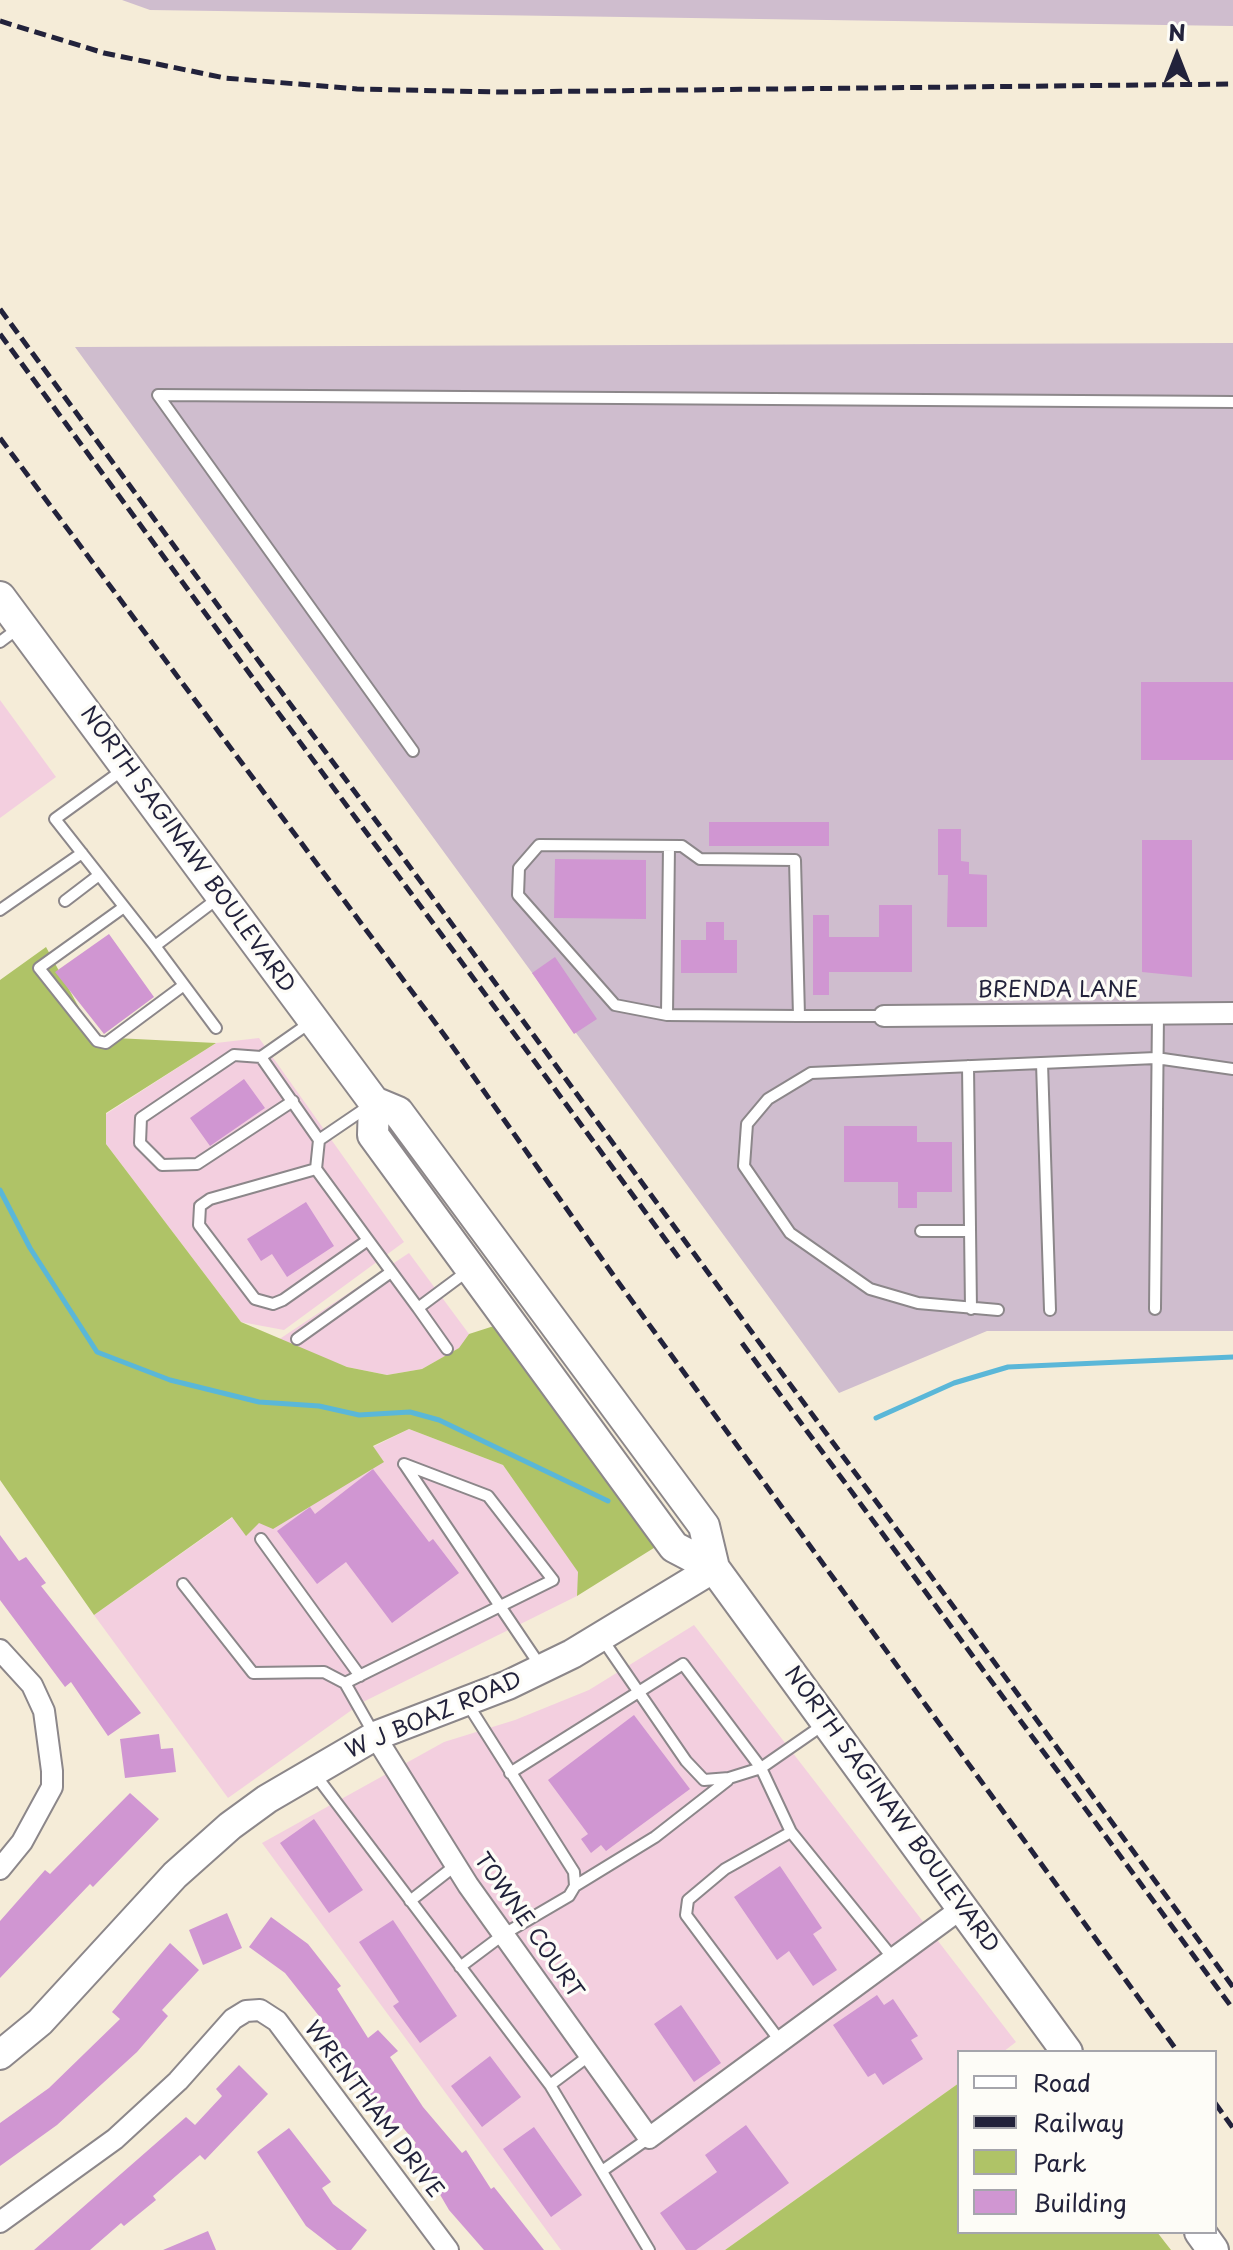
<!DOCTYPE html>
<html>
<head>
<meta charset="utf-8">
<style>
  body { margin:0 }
  #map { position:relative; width:1233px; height:2250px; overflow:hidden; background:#f5ecd8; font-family:"Playpen Sans",sans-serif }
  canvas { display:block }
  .legend { position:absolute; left:957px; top:2050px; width:260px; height:184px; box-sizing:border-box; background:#fdfcf7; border:2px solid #a5a5ac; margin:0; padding:10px 14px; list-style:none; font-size:24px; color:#22223b }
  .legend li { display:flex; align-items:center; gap:16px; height:40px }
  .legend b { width:40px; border:2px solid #a5a5ac }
  .north { position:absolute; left:1137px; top:16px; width:80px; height:80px; -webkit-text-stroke:6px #fdfcf7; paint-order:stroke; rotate:0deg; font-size:22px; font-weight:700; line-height:32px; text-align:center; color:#22223b }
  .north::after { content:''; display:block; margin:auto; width:28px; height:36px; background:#22223b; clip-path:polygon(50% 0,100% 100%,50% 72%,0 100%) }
</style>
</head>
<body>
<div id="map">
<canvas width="1233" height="2250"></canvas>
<ul class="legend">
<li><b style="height:10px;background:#fff"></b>Road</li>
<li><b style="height:10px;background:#22223b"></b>Railway</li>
<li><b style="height:22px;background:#afc367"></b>Park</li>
<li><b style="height:22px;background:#d096d2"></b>Building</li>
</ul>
<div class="north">N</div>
</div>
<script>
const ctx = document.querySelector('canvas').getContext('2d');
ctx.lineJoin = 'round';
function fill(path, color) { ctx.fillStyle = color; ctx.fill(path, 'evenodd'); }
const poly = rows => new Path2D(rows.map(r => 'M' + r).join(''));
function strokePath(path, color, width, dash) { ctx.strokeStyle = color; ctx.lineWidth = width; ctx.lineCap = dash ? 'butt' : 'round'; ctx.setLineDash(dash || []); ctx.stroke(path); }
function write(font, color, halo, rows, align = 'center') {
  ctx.font = font + ' "Playpen Sans",sans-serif'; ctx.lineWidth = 7; ctx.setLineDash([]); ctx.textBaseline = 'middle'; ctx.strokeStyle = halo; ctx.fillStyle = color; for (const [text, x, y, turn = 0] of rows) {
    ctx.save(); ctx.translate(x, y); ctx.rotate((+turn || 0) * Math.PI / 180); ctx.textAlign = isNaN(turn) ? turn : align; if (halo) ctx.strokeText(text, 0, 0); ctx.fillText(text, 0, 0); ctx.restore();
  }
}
fill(poly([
  [0,700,56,777,0,818],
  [259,1038,404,1242,284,1330,241,1322,106,1144,106,1114,216,1043],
  [409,1253,469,1334,460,1348,422,1369,387,1375,347,1367,278,1340],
  [409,1429,503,1465,579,1572,577,1596,363,1702,228,1798,94,1615,233,1517,259,1523,383,1461,373,1447],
  [694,1625,1016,2042,1003,2052,959,2052,959,2083,725,2250,561,2250,262,1843,444,1742,515,1720,589,1690]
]), '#f3cfdf');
fill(poly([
  [122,0,1233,0,1233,26,150,10],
  [1233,343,1233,1331,987,1331,839,1393,75,347]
]), '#cfbdce');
fill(poly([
  [46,947,95,1037,216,1043,106,1113,106,1144,241,1322,347,1367,387,1375,422,1369,459,1348,469,1334,497,1325,657,1546,577,1596,578,1572,503,1465,409,1429,373,1446,384,1462,273,1529,259,1523,246,1536,232,1517,94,1615,0,1480,0,980],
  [959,2083,959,2232,1157,2232,1171,2250,725,2250]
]), '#afc367');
strokePath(poly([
  [0,1190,30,1248,97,1352,170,1380,259,1402,319,1406,359,1415,410,1412,439,1420,608,1501],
  [876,1418,954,1383,1008,1367,1233,1357]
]), '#5ab7d8', 5);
fill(poly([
  [1141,682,1233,682,1233,760,1141,760],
  [709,822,829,822,829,846,709,846],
  [938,829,961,829,961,861,969,862,969,874,987,875,987,927,947,927,948,875,938,875],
  [1142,840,1192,840,1192,977,1142,972],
  [555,859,646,860,646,919,554,918],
  [879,905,912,905,912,972,829,972,829,995,813,995,813,915,829,915,829,937,879,937],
  [706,922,724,922,724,940,737,940,737,973,681,973,681,940,706,940],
  [109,934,154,997,104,1034,55,972],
  [555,957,597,1019,574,1034,532,973],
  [244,1079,265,1108,210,1146,190,1118],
  [844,1126,917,1126,917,1142,952,1142,952,1192,917,1192,917,1208,898,1208,898,1182,844,1182],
  [306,1202,334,1246,287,1277,272,1254,261,1261,247,1239],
  [373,1469,429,1542,433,1539,459,1573,392,1623,346,1562,317,1584,277,1531,310,1507,315,1514],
  [0,1535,19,1561,26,1557,46,1583,41,1586,141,1713,108,1736,71,1682,65,1687,0,1600],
  [634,1715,690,1789,606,1851,601,1845,591,1853,581,1839,588,1834,548,1780],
  [159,1734,161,1749,173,1748,176,1772,125,1778,120,1739],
  [130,1793,159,1819,93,1887,90,1884,0,1978,0,1921,45,1870,50,1874],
  [314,1819,363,1890,329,1913,280,1843],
  [780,1866,822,1928,813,1934,837,1970,813,1986,789,1951,777,1960,734,1897],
  [227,1913,242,1948,203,1965,189,1930],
  [271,1917,308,1944,341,1986,337,1989,368,2038,378,2030,398,2051,390,2057,423,2107,462,2153,466,2150,491,2189,494,2187,544,2250,484,2250,449,2210,435,2186,406,2151,416,2143,399,2123,388,2130,369,2102,373,2100,336,2060,319,2033,327,2028,319,2016,285,1973,249,1947],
  [393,1920,457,2016,420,2043,393,2006,399,2002,359,1942],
  [170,1943,199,1970,162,2010,168,2016,137,2052,57,2125,0,2166,0,2123,49,2088,120,2019,112,2012],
  [877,1995,884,2005,893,1999,918,2036,911,2040,923,2059,883,2085,875,2073,868,2077,833,2025],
  [681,2005,721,2063,694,2082,654,2024],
  [490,2056,521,2097,482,2127,451,2086],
  [239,2065,268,2094,205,2160,200,2155,153,2196,156,2200,124,2226,121,2223,90,2250,34,2250,186,2117,195,2125,222,2096,216,2089],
  [746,2125,789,2183,696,2250,686,2250,660,2213,717,2172,705,2155],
  [534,2127,582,2195,551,2217,503,2149],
  [289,2128,331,2182,322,2188,333,2204,367,2230,351,2250,337,2250,306,2226,257,2152],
  [208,2231,216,2250,163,2250]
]), '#d096d2');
const service = poly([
  [0,642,20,627],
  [413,751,158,395,1233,402],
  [124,769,55,819,155,946,217,899],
  [65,901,99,875],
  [124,907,39,968,97,1041,106,1043,184,985],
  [0,910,82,853],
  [155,946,216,1028],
  [667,1015,669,846],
  [799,1016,795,860,700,859,682,846,539,845,519,868,518,895,615,1005,667,1015,799,1016,884,1016],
  [261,1057,319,1140,369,1106],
  [1042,1063,1050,1310],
  [968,1066,971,1309],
  [293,1101,197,1164,162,1165,140,1143,141,1118,234,1055,261,1057,311,1022],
  [319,1140,316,1169,210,1199,200,1206,199,1225,255,1299,273,1304,283,1300,368,1240,418,1308,469,1270],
  [316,1169,368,1240],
  [921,1231,970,1231],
  [418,1308,447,1349],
  [1155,1309,1158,1014],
  [998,1310,918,1303,870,1289,790,1233,744,1166,747,1124,768,1099,811,1073,1156,1058,1233,1069],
  [297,1339,391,1272],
  [405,1465,541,1667],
  [261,1539,360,1676],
  [183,1584,253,1673,324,1672,345,1683],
  [603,1640,686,1761,704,1780,729,1778,761,1768,823,1725],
  [374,1734,345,1683,553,1580,488,1496,404,1464],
  [314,1773,550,2085,649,2250],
  [510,1773,683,1664,761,1768,791,1832,892,1957],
  [575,1886,655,1837,728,1780],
  [410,1901,456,1865],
  [460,1967,504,1934,569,1896,575,1886,574,1872,467,1703],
  [780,2041,686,1915,688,1900,725,1869,791,1832],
  [550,2085,590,2055],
  [602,2171,649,2138]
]);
const minor = poly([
  [884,1016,1233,1013],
  [0,1650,32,1685,44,1711,52,1771,52,1787,22,1842,0,1869],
  [375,1736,468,1885,649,2138,962,1908],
  [0,2222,115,2139,178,2081,233,2019,246,2011,260,2010,277,2021,448,2250]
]);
const secondary = poly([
  [0,2055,40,2022,175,1875,230,1826,267,1799,375,1736,508,1685,572,1654,714,1568]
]);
const primary = poly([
  [0,597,374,1102,398,1112,704,1526,714,1568,1067,2052],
  [374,1102,373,1135,471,1269,674,1547,714,1568],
  [1200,2232,1213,2250]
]);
strokePath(service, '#8c878a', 14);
strokePath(minor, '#8c878a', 24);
strokePath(secondary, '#8c878a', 32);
strokePath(primary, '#8c878a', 34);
strokePath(service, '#fff', 10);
strokePath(minor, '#fff', 20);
strokePath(secondary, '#fff', 28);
strokePath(primary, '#fff', 30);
strokePath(poly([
  [0,21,104,53,225,78,357,89,500,92,1233,84],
  [0,309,1233,1987],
  [0,334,682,1262],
  [0,438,448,1040,616,1279,1178,2052],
  [742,1343,1233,2009],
  [1215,2103,1233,2128]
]), '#22223b', 5, [12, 6]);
write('22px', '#22223b', '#fdfcf7', [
  ["NORTH SAGINAW BOULEVARD",187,850,54],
  ["BRENDA LANE",1058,991],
  ["W J BOAZ ROAD",434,1716,-23],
  ["NORTH SAGINAW BOULEVARD",891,1810,54],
  ["TOWNE COURT",528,1926,55],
  ["WRENTHAM DRIVE",373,2110,53]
]);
</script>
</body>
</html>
